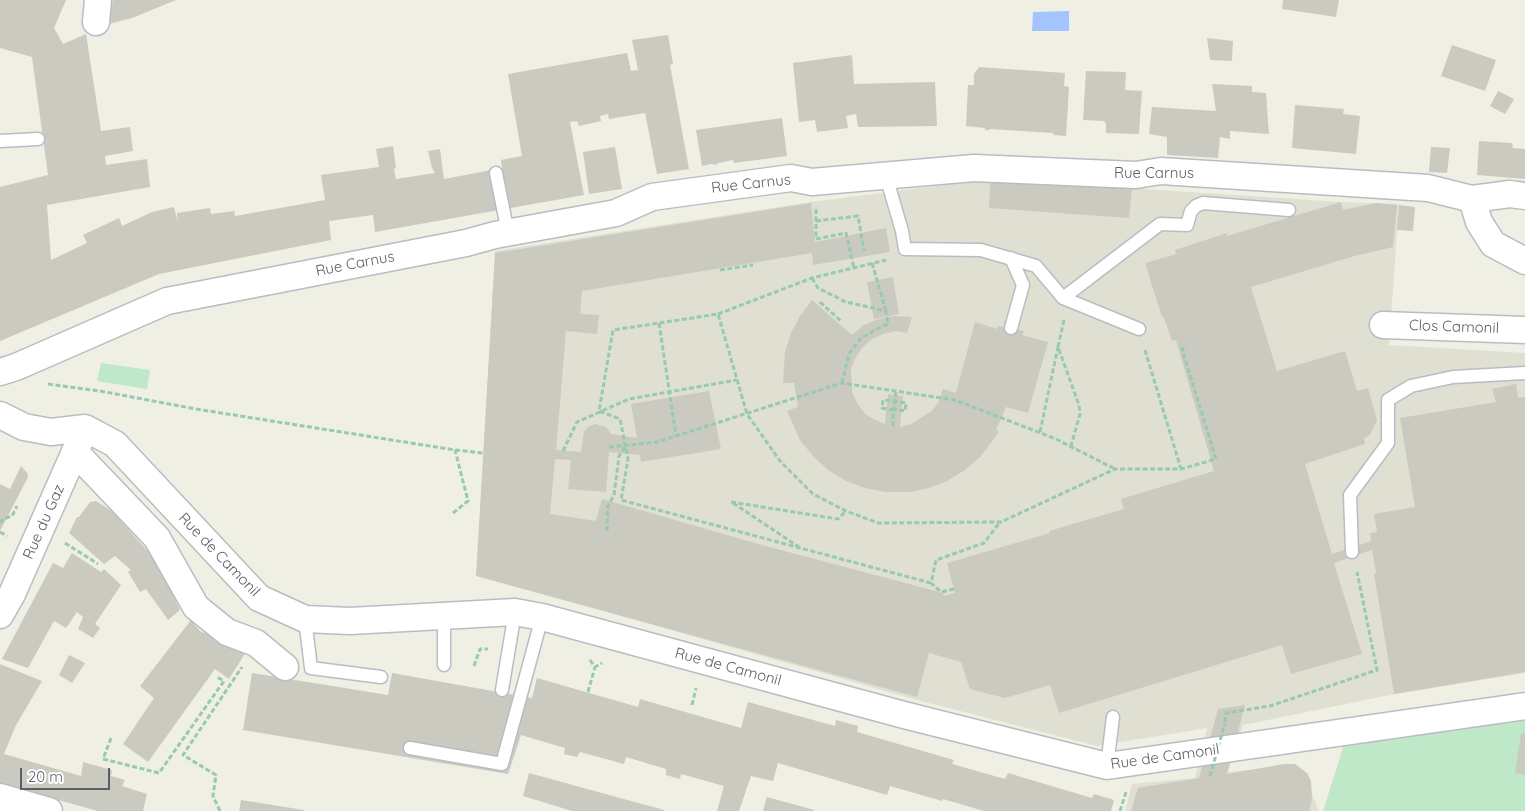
<!DOCTYPE html>
<html>
<head>
<meta charset="utf-8">
<style>
  body { margin:0 }
  #map { position:relative; width:1525px; height:811px; overflow:hidden; background:#efefe4; font-family:Quicksand,sans-serif }
  canvas { display:block }
  .scale { position:absolute; left:20px; top:768px; width:90px; height:22px; box-sizing:border-box; border:2px solid #5c5e65; border-top:0; padding-left:6px; font-size:15px; line-height:18px; white-space:nowrap; color:#5c5e65; -webkit-text-stroke:4px #fff; paint-order:stroke }
</style>
</head>
<body>
<div id="map">
<canvas width="1525" height="811"></canvas>
<div class="scale">20 m</div>
</div>
<script>
const ctx = document.querySelector('canvas').getContext('2d');
ctx.lineJoin = 'round';
function fill(path, color) { ctx.fillStyle = color; ctx.fill(path, 'evenodd'); }
const poly = rows => new Path2D(rows.map(r => 'M' + r).join(''));
function strokePath(path, color, width, dash) { ctx.strokeStyle = color; ctx.lineWidth = width; ctx.lineCap = dash ? 'butt' : 'round'; ctx.setLineDash(dash || []); ctx.stroke(path); }
function write(font, color, halo, rows, align = 'center') {
  ctx.font = font + ' Quicksand,sans-serif'; ctx.lineWidth = 5; ctx.setLineDash([]); ctx.textBaseline = 'middle'; ctx.strokeStyle = halo; ctx.fillStyle = color; for (const [text, x, y, turn = 0] of rows) {
    ctx.save(); ctx.translate(x, y); ctx.rotate((+turn || 0) * Math.PI / 180); ctx.textAlign = isNaN(turn) ? turn : align; if (halo) ctx.strokeText(text, 0, 0); ctx.fillText(text, 0, 0); ctx.restore();
  }
}
fill(poly([
  [992,179,1341,202,1399,204,1389,345,1525,353,1525,673,1390,695,1243,725,1228,772,1284,766,1308,785,1319,811,1125,811,1132,784,1195,778,1207,728,1097,746,917,700,477,575,495,251,811,202]
]), '#dfdfd2');
fill(poly([
  [101,363,150,370,147,389,97,381],
  [1525,713,1525,811,1323,811,1346,738]
]), '#bfe8c8');
fill(poly([
  [1069,11,1069,31,1032,31,1033,12]
]), '#a4c4ff');
fill(poly([
  [0,0,66,0,54,28,63,44,86,34,101,131,130,127,133,151,105,156,106,165,147,159,150,187,47,205,51,260,87,243,83,235,119,218,122,226,152,212,174,207,178,223,177,213,210,208,211,214,234,211,235,216,325,200,321,175,379,167,376,149,393,146,396,168,394,169,396,179,435,173,432,168,428,151,440,149,444,179,502,168,501,160,522,156,508,74,627,53,631,71,638,70,632,40,668,35,673,64,670,65,689,169,657,174,645,113,609,119,608,114,600,116,601,121,579,126,577,121,570,122,584,195,375,232,373,215,329,221,331,240,159,274,0,341,0,187,48,175,32,57,0,48],
  [113,0,176,0,132,18,109,24],
  [1283,0,1339,0,1336,17,1282,9],
  [1207,38,1233,41,1232,61,1210,60],
  [1452,45,1496,60,1485,91,1441,76],
  [852,55,854,84,935,82,937,126,858,127,856,114,846,116,848,128,817,132,815,120,799,122,793,63],
  [979,67,1065,73,1064,86,1069,87,1066,136,1054,135,1053,133,990,129,990,130,985,130,985,128,966,126,968,85,974,85,974,74],
  [1086,71,1126,72,1125,90,1142,91,1139,134,1106,133,1106,124,1104,121,1083,120],
  [1212,84,1252,86,1252,92,1266,93,1269,134,1230,131,1230,139,1220,137,1218,158,1167,155,1167,137,1149,134,1152,107,1216,111],
  [1498,91,1514,99,1505,114,1490,106],
  [1295,105,1344,109,1343,114,1360,116,1356,154,1292,148],
  [782,118,787,156,734,163,733,160,718,163,716,165,711,164,702,166,696,130],
  [1479,141,1512,143,1513,148,1525,149,1525,179,1477,175],
  [615,147,622,189,589,194,583,152],
  [1431,147,1450,148,1447,173,1429,172],
  [992,180,1132,188,1129,218,989,208,990,186],
  [1341,202,1343,210,1376,203,1397,205,1393,247,1358,255,1251,287,1277,371,1345,351,1357,391,1368,388,1377,420,1370,435,1364,438,1365,444,1305,464,1332,554,1371,541,1370,533,1377,532,1374,514,1415,507,1400,418,1496,402,1492,389,1516,384,1518,398,1525,397,1525,672,1394,694,1374,574,1376,573,1372,550,1334,563,1362,654,1291,674,1282,645,1059,713,1050,685,1005,698,970,689,961,662,929,653,917,697,476,576,495,253,811,203,815,242,886,228,890,252,813,265,812,253,582,291,580,314,599,315,597,334,566,331,556,450,581,452,584,432,589,426,595,424,606,427,611,434,637,438,631,404,709,391,721,449,641,462,640,455,609,452,606,492,568,489,571,460,555,459,550,514,596,521,602,499,762,545,943,593,944,596,955,593,947,563,1050,533,1049,531,1124,509,1121,499,1214,471,1176,340,1172,341,1167,326,1163,316,1162,317,1145,263,1176,254,1175,250,1227,233,1227,236],
  [1399,205,1415,207,1413,231,1397,230],
  [893,277,899,314,874,319,867,282],
  [812,300,852,335,864,325,878,319,895,316,912,317,907,333,896,331,883,334,872,339,863,347,856,357,851,368,852,392,857,403,865,414,875,420,885,424,888,394,903,396,900,427,911,424,932,411,939,401,943,389,956,393,975,322,997,329,998,326,1024,331,1022,335,1048,342,1028,413,1006,407,996,430,999,432,980,457,965,470,947,481,929,488,909,492,885,492,865,488,846,481,828,470,813,456,800,440,787,411,798,407,794,383,783,383,785,352,791,333,800,316],
  [21,466,28,474,27,479,0,531,0,484,10,489],
  [96,501,113,512,153,557,154,556,180,610,168,620,146,589,140,592,128,572,131,570,115,556,104,564,69,533,77,517,79,517,90,502],
  [72,553,101,572,104,569,121,585,95,624,100,628,93,638,78,629,83,617,77,612,66,628,54,621,28,668,2,659,53,563,63,568],
  [191,620,200,631,246,652,229,679,215,669,148,762,123,744,154,698,140,686],
  [69,655,85,663,72,683,59,675],
  [0,664,42,681,15,727,4,754,81,776,83,762,112,770,111,776,125,780,122,786,147,794,143,811,98,811,0,784],
  [252,673,388,695,392,673,532,698,537,678,638,707,640,699,741,728,748,702,835,726,836,720,858,726,857,732,954,760,952,764,1005,779,1008,773,1092,798,1094,794,1114,800,1111,811,984,811,943,799,942,801,890,786,887,795,778,763,773,781,751,776,739,811,717,811,724,786,681,774,680,779,666,775,666,769,626,757,624,764,580,752,577,757,564,754,565,748,521,735,508,774,243,730],
  [1245,705,1227,774,1284,764,1295,764,1307,773,1311,781,1312,799,1309,811,1131,811,1138,788,1199,778,1218,709],
  [1521,733,1525,734,1525,775,1515,773],
  [529,773,664,810,664,811,572,811,523,796],
  [767,797,814,810,814,811,763,811],
  [241,800,304,810,304,811,239,811]
]), '#cacac0');
const service = poly([
  [0,141,38,139],
  [496,173,508,233],
  [886,176,902,231,905,249,981,250,1036,266,1063,298,1139,329],
  [1011,258,1023,285,1011,328],
  [1063,298,1160,224,1187,225,1191,211,1196,206,1203,203,1289,210],
  [1352,552,1350,495,1388,443,1388,400,1411,386,1453,377,1525,373],
  [305,619,311,668,381,677],
  [444,665,444,616],
  [502,690,515,612],
  [410,748,502,764,542,617],
  [1107,766,1113,717]
]);
const minor = poly([
  [96,22,98,0],
  [1472,199,1479,222,1493,244,1525,261],
  [1383,325,1525,330],
  [0,372,16,367,167,301,466,243,495,235,616,213,652,197,791,178,812,182,974,168,1136,175,1161,171,1428,188,1472,199,1510,194,1525,196],
  [0,415,24,427,51,432,85,428,115,444,259,598,305,619,350,621,515,612,542,617,904,715,1107,766,1525,706],
  [76,453,157,538,196,607,227,632,256,643,285,667],
  [0,615,12,594,81,438],
  [0,797,49,811]
]);
strokePath(service, '#bbbcc3', 15);
strokePath(minor, '#bbbcc3', 29);
strokePath(poly([
  [816,209,816,239,846,233,854,268],
  [816,221,858,216,864,251],
  [872,263,886,311],
  [720,270,753,265],
  [812,278,818,288,846,302,886,311,888,324,877,329,861,338,849,354,842,383],
  [820,302,842,322],
  [718,314,812,278,886,260],
  [1064,320,1058,347,1079,405,1080,414,1071,446],
  [659,323,676,436],
  [1145,350,1181,469],
  [48,384,100,391,196,409,455,450,483,453],
  [893,426,893,410,882,408,883,400,895,401,906,403,905,411,894,409,895,401,896,392],
  [1040,432,1058,347],
  [609,447,657,442,842,383,955,400,1056,439,1115,469],
  [563,451,577,422,629,399,737,380],
  [731,502,838,519,846,511],
  [733,503,799,547],
  [453,513,468,501,455,450],
  [0,523,3,519,12,516,17,506],
  [607,531,608,506,614,495,619,456,625,447],
  [0,532,7,536],
  [65,543,98,564],
  [931,583,621,500,628,459,620,419,599,411,613,330,718,314,747,414,780,461,813,494,846,511,878,523,1001,522,1115,469,1181,469,1216,459,1182,349,1187,347],
  [954,589,941,592,931,583,936,560,984,543,1000,522],
  [590,660,595,667,602,663],
  [474,666,480,649,488,649],
  [588,692,595,667],
  [692,705,696,688],
  [1225,722,1226,713,1270,706,1377,670,1357,572],
  [111,738,103,759,159,773,224,681,217,677],
  [220,811,213,796,216,775,183,755,242,667],
  [1120,811,1126,792]
]), '#97cab1', 3, [5, 2.5]);
strokePath(service, '#fff', 12);
strokePath(minor, '#fff', 26);
strokePath(poly([
  [1210,776,1225,723]
]), '#97cab1', 3, [5, 2.5]);
write('15px', '#5c5e65', '#fff', [
  ["Rue Carnus",1154,173],
  ["Rue Carnus",751,184,-6],
  ["Rue Carnus",355,264,-11],
  ["Clos Camonil",1454,327,2],
  ["Rue du Gaz",44,522,-66],
  ["Rue de Camonil",219,555,46],
  ["Rue de Camonil",728,667,15],
  ["Rue de Camonil",1165,757,-8]
]);
</script>
</body>
</html>
